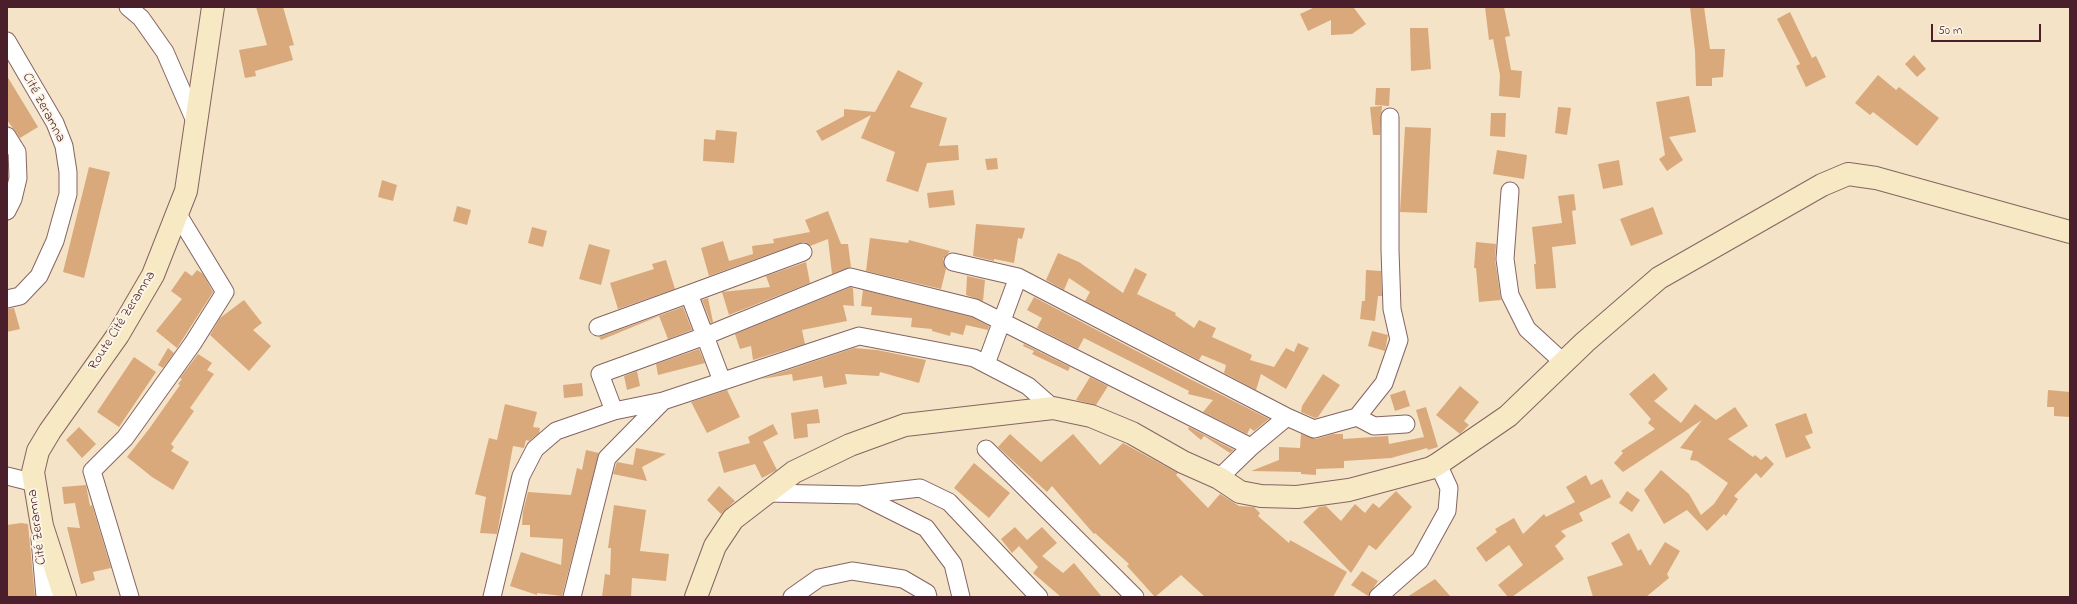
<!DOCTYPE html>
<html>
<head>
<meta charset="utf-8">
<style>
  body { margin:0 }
  #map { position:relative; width:2077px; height:604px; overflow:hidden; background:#f4e3c7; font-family:"Indie Flower",sans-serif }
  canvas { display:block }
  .frame { position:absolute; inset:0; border:8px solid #4a1f2b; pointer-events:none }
  .scale { position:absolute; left:1931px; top:24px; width:110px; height:18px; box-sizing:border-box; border:2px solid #4a1f2b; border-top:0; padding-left:5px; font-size:12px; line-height:14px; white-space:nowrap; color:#4a1f2b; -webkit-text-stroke:3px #fcf5e5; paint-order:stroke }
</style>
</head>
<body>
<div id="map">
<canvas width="2077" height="604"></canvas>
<div class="frame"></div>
<div class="scale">50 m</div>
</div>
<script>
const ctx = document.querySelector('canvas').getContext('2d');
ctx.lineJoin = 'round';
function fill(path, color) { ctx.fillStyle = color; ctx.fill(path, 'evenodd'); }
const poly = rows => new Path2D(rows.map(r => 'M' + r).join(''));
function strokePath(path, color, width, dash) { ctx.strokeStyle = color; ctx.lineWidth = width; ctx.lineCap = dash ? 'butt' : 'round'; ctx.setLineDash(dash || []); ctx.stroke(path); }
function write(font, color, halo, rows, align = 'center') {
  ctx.font = font + ' "Indie Flower",sans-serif'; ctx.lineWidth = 4; ctx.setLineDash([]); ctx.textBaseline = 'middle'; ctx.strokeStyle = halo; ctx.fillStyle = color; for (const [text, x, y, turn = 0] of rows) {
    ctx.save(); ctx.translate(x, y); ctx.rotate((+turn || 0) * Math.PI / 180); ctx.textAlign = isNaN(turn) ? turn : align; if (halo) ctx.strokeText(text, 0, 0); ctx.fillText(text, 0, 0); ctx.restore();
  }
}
fill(poly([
  [256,7,283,7,294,45,289,46,293,60,255,71,256,76,245,78,239,50,267,45],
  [1315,7,1357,7,1354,8,1366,24,1352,34,1331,35,1331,20,1308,31,1300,14],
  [1485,7,1504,7,1510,36,1505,37,1511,70,1522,71,1520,98,1499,96,1500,75,1493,39,1489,40],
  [1690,7,1704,7,1710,49,1725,49,1723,77,1712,78,1712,86,1696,86,1695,51],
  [1790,12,1812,58,1816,56,1826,77,1806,87,1796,66,1800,64,1777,19],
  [1410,28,1428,28,1431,69,1411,71],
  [1914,55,1926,69,1917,77,1905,64],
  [898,70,923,83,910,107,947,118,939,146,958,145,959,160,927,163,918,192,886,181,895,152,861,138,871,115,822,141,816,131,844,116,844,109,875,112],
  [1878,75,1896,90,1899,87,1939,118,1917,146,1873,112,1870,115,1855,103],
  [7,76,38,127,20,138,7,120],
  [1376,88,1390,88,1389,106,1375,105],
  [1689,96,1696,132,1669,137,1683,160,1667,171,1659,159,1665,155,1656,102],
  [1382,106,1380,135,1373,135,1370,107],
  [1558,107,1571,108,1567,135,1555,133],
  [1491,113,1506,113,1505,137,1490,136],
  [1405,127,1431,128,1427,213,1400,212],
  [716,130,737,132,734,163,703,161,704,139,715,140],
  [1497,150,1527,155,1524,179,1493,174],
  [997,158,998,169,987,170,985,159],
  [1619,160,1623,185,1603,189,1598,164],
  [89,167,110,172,84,278,63,272],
  [382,180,397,185,393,201,378,197],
  [953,190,955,205,929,208,927,193],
  [1574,194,1576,210,1572,211,1576,244,1552,247,1556,288,1536,289,1534,264,1536,264,1532,227,1562,223,1558,196],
  [457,206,471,210,467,225,453,221],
  [1653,207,1663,234,1631,246,1620,219],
  [828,211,841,244,848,244,851,267,832,274,828,239,810,246,805,242,800,243,709,276,701,248,723,241,729,261,753,254,752,246,774,243,773,239,810,232,805,220],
  [976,224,1025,228,1022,239,1018,238,1014,263,994,259,994,261,973,256],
  [532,227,547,231,543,247,528,243],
  [870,238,908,243,909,240,950,251,943,259,946,269,941,289,866,271],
  [1476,242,1496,244,1495,260,1501,300,1479,302,1476,268,1474,268],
  [589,244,610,250,601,285,579,279],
  [1058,253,1079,262,1123,293,1135,268,1147,274,1137,294,1176,313,1175,315,1194,328,1199,320,1216,328,1212,337,1252,355,1250,360,1274,367,1286,348,1294,352,1298,343,1309,348,1286,389,1261,374,1256,390,1224,373,1226,365,1202,355,1199,360,1085,301,1090,292,1069,278,1064,290,1046,280],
  [666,260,675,289,618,309,610,283,654,269,652,264],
  [806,262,810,283,729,315,722,292,770,287,766,276],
  [197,270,203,274,213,292,177,348,156,331,182,299,171,291,185,271,192,276],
  [1366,270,1381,271,1382,296,1378,296,1375,321,1360,319,1362,301,1365,301],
  [967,276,985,280,983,301,966,295],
  [851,287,853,288,854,306,843,305,847,321,802,330,805,344,753,360,751,346,740,349,735,334],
  [863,290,972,317,989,326,988,330,966,325,963,335,951,332,950,336,932,331,932,329,911,327,912,318,871,315,872,307,861,306],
  [1034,297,1190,379,1269,419,1254,431,1250,428,1247,434,1203,412,1213,400,1188,394,1189,391,1084,338,1078,349,1037,328,1042,318,1027,310],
  [708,298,713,322,711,323,702,300],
  [244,300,262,323,253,330,271,346,249,371,210,335,220,318],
  [683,307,692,330,668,339,659,316,601,340,599,337],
  [14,308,20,329,7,332,7,309],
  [1372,331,1388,335,1385,351,1368,346],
  [1024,344,1070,367,1068,371,1032,354,1034,351,1023,346],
  [168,348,174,353,163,368,158,365],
  [854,348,877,350,926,360,919,383,880,372,879,376,845,374,847,384,824,388,822,376,793,381,792,374,761,379],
  [699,349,705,363,658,375,656,364],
  [198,354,212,363,207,370,214,374,190,408,194,411,171,444,174,447,171,451,189,462,173,490,152,477,127,457,149,429,180,385,178,384,182,379,180,378],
  [134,357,156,372,119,427,97,412],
  [637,371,640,386,627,390,624,376],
  [1654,373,1668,389,1654,401,1681,423,1695,404,1716,420,1735,407,1748,426,1728,439,1753,457,1755,455,1761,460,1766,456,1774,464,1761,478,1756,473,1734,496,1738,499,1726,516,1724,514,1707,531,1687,510,1664,524,1644,490,1661,470,1689,494,1701,515,1714,504,1728,483,1697,461,1690,460,1693,451,1680,448,1702,420,1623,472,1614,463,1623,453,1621,451,1655,429,1648,423,1651,419,1629,394],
  [1323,374,1340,385,1318,417,1315,418,1301,412,1302,406],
  [1090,377,1108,386,1096,405,1076,400],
  [582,383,583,396,564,398,563,385],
  [1460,386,1479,402,1464,421,1469,425,1460,434,1436,415],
  [727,390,740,417,707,433,691,402],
  [1405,390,1410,406,1395,411,1390,395],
  [2048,390,2070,392,2070,417,2054,416,2054,407,2047,407],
  [505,404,537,412,533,427,540,428,539,433,529,441,526,440,524,448,513,446,497,534,480,533,486,497,475,494,489,438,497,440],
  [1426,407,1438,447,1428,450,1427,448,1391,458,1344,461,1344,468,1316,469,1316,475,1301,474,1301,472,1251,471,1279,460,1279,447,1300,448,1301,434,1316,439,1333,434,1343,434,1343,439,1388,436,1389,444,1424,437,1416,410],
  [818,409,820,423,807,424,808,437,794,439,791,413],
  [1806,413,1813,433,1805,436,1811,448,1786,458,1775,424],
  [773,424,778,434,763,442,777,470,762,478,755,464,724,473,718,452,750,443,748,437],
  [79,427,96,444,82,458,66,440],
  [1189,427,1234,450,1230,453,1204,436,1201,440,1188,429],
  [1010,434,1041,462,1073,434,1100,465,1123,443,1178,473,1176,475,1208,508,1220,494,1239,506,1254,507,1260,513,1258,516,1289,543,1290,540,1347,572,1333,597,1205,597,1181,575,1155,597,1127,566,1129,564,1095,533,1094,534,1052,486,1047,492,998,447],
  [636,448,666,454,642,467,647,481,613,474,617,462,633,465],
  [586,450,599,453,562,596,537,593,537,595,510,586,521,552,561,565,563,539,530,537,530,525,522,525,523,511,528,492,571,495,577,468,582,470],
  [974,463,1010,493,989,518,954,488],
  [1586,475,1591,485,1602,479,1611,497,1579,513,1583,521,1561,531,1566,536,1555,546,1564,559,1512,597,1508,597,1498,585,1523,565,1509,545,1486,562,1476,548,1497,532,1495,529,1514,518,1523,534,1544,514,1546,517,1575,502,1566,487],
  [86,485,90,506,92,505,111,568,93,572,95,580,81,584,67,527,80,528,75,503,64,504,62,487],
  [719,486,735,501,721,514,707,500],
  [1396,491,1412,507,1376,550,1369,545,1351,573,1303,522,1319,507,1326,506,1341,521,1355,504,1365,513,1373,503,1379,508],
  [1627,491,1640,500,1632,512,1619,503],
  [614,505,646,510,640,551,669,554,666,581,632,578,631,597,602,597,605,574,610,575,611,548,608,548],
  [21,523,28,524,35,597,7,597,7,525],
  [1015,527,1027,540,1042,527,1057,543,1042,556,1063,573,1074,563,1102,597,1061,597,1033,573,1038,567,1019,546,1012,553,1001,539],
  [1629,533,1638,551,1641,549,1650,566,1665,542,1680,551,1667,574,1669,578,1646,597,1593,597,1587,577,1623,565,1611,543],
  [1362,571,1378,581,1368,596,1351,585],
  [1435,579,1451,597,1407,597]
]), '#d9a97b');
const street = poly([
  [128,7,141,18,165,52,195,121],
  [7,41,55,123,64,146,68,172,68,194,55,241,39,276,20,296,7,299],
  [7,136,17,152,18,178,13,199,7,211],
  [1510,191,1505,259,1510,295,1527,329,1564,363],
  [953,262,1018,277],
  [598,327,689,294],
  [986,364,1018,277,1287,417,1251,447,1219,478],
  [722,381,705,336,850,277,975,308,1251,447],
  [663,401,614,411,600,374,705,336,689,294,803,252],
  [1287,417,1314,429,1357,417,1384,383,1399,340,1392,309,1390,250,1390,117],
  [1357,417,1374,426,1406,424],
  [986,449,1135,597],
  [7,476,35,483,36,495],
  [767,493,860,495,926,528,953,564,961,597],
  [860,495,920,488,949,502,1039,597],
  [40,539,45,597],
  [130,597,92,471,125,438,193,343,225,292,177,213],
  [492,597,521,476,535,449,556,431,614,411],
  [572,597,607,458,663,401,859,336,974,358,1028,386,1053,408],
  [792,597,819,578,852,571,903,579,927,593,928,597],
  [1378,597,1420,560,1447,511,1449,488,1438,464]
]);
const secondary = poly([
  [65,597,42,526,33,472,38,451,50,431,118,335,153,275,186,191,213,7],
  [696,597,715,546,733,519,794,472,850,445,905,425,1053,408,1091,416,1132,433,1183,462,1219,478,1240,492,1261,496,1297,497,1349,490,1431,468,1438,464,1508,416,1585,342,1659,278,1822,185,1848,174,1876,178,2070,232]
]);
strokePath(street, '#866462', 19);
strokePath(secondary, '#866462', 24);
strokePath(street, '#fff', 17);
strokePath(secondary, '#f6e9c3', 22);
write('14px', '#4a1f2b', '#fcf5e5', [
  ["Cité Zeramna",43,108,62],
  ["Route Cité Zeramna",123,321,-58],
  ["Cité Zeramna",38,527,-97]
]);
</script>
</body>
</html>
